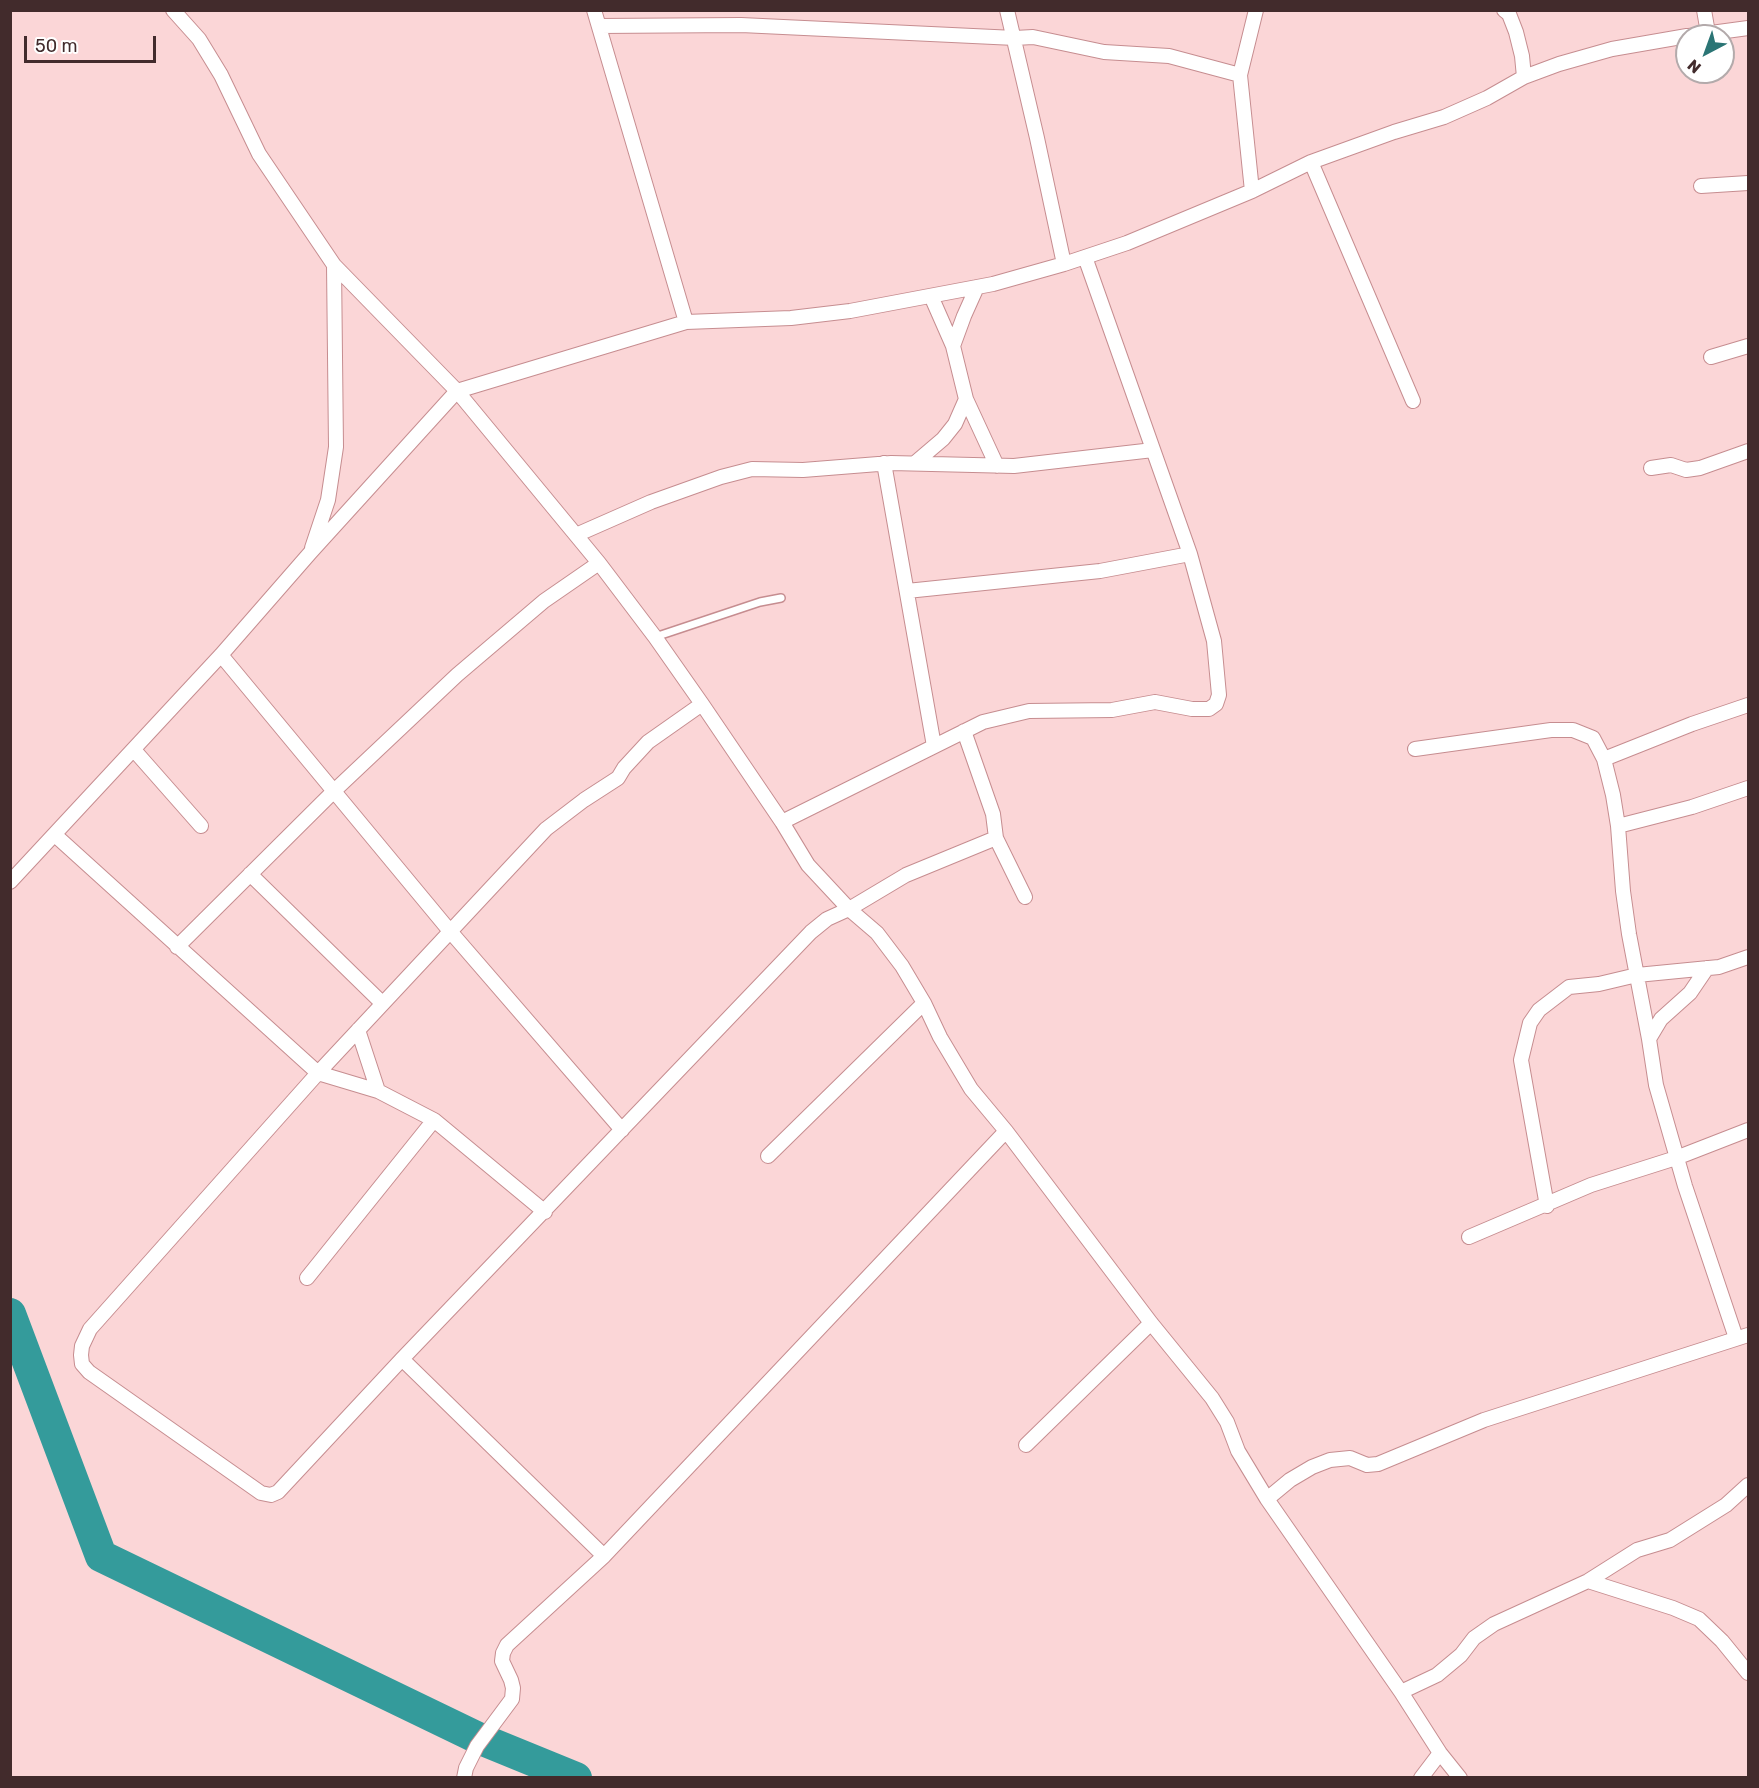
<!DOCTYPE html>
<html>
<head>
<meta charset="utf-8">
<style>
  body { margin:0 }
  #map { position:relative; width:1759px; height:1788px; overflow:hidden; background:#fbd6d7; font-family:Rubik,sans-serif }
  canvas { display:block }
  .frame { position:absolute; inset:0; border:12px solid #422b2c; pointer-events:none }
  .north { position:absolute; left:1675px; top:24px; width:60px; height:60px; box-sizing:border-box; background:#fff; border:2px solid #b3aaab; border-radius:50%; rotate:221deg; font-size:16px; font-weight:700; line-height:24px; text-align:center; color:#422b2c }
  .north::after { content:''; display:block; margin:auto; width:21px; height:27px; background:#2b7575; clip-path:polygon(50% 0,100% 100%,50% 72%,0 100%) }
  .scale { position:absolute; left:24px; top:36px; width:132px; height:27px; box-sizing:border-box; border:3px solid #422b2c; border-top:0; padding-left:8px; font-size:18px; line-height:21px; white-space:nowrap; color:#422b2c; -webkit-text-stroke:4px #fff; paint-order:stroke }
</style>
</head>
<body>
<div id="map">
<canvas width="1759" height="1788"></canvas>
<div class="frame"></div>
<div class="north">N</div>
<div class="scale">50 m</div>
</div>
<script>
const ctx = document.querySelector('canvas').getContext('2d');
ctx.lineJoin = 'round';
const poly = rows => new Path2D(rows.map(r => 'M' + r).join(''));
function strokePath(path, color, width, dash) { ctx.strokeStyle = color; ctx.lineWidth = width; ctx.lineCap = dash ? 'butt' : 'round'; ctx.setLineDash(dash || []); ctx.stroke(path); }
strokePath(poly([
  [10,1314,101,1556,478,1738,576,1778]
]), '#349b9b', 32);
const service = poly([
  [655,637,760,602,781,598]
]);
const minor = poly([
  [173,10,199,39,221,75,259,154,334,265,457,391,599,563,655,637,702,704,782,822,808,865,849,909,877,933,902,966,924,1003,940,1037,971,1089,1006,1131,1151,1323,1212,1398,1227,1422,1238,1451,1267,1499,1401,1692,1440,1753,1460,1778],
  [594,10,686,322],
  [1007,10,1037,138,1064,264],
  [1504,10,1509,14,1516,32,1522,56,1524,77],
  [1704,10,1708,33],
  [599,26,741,25,1015,38,1033,37,1104,52,1169,56,1240,75],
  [1689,36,1748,28],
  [1311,162,1413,401],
  [1701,186,1748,183],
  [1252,191,1240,75,1256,10],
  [931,296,953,346,966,399,997,466],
  [953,346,964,316,977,287],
  [1711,357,1748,346],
  [916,462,943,439,955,424,966,399],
  [884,463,934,746],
  [1651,468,1671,465,1686,470,1700,468,1748,451],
  [576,535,651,502,721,477,752,469,803,470,891,463,1014,466,1153,450],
  [312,548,328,500,336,447,334,265],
  [907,591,1100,571,1190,554],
  [221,655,449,930,622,1130],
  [702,704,648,742,624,768,618,778,584,800,546,829,318,1073,90,1329,82,1346,81,1355,82,1364,89,1372,261,1493,271,1495,278,1492,402,1359,811,932,827,919,849,909,906,875,996,838],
  [964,731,993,814,996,838,1025,897],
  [1415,749,1551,730,1573,730,1593,738,1604,759,1613,795,1618,826,1623,891,1629,934,1649,1039,1656,1085,1685,1186,1736,1338],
  [134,750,201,826],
  [1604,759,1692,724,1748,705],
  [782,822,983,722,1029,711,1112,710,1155,702,1192,709,1209,709,1216,704,1219,695,1214,641,1190,554,1085,257],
  [1618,826,1692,807,1748,788],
  [55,835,318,1073,378,1091,434,1120,545,1212],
  [250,874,382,1003],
  [10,882,221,655,310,553,457,391,686,322,791,318,850,311,993,284,1064,264,1127,243,1252,191,1311,162,1394,132,1444,117,1487,98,1524,77,1559,64,1612,49,1687,36],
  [177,947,334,791,457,675,544,601,599,563],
  [358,1030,378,1091],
  [1649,1039,1661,1019,1690,993,1707,968],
  [768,1156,924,1003],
  [1547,1206,1521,1060,1530,1023,1539,1010,1569,987,1599,984,1637,975,1719,967,1748,957],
  [1469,1237,1591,1185,1676,1158,1748,1130],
  [307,1278,434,1120],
  [402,1359,604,1556],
  [1026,1445,1151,1323],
  [1267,1499,1290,1480,1312,1467,1330,1460,1350,1458,1367,1465,1378,1464,1484,1420,1748,1335],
  [1588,1581,1673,1608,1699,1619,1722,1641,1748,1673],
  [1401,1692,1437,1675,1461,1655,1474,1638,1494,1624,1588,1581,1637,1550,1670,1540,1726,1505,1748,1485],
  [464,1778,466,1768,477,1746,512,1699,513,1688,511,1680,502,1661,503,1653,507,1645,604,1556,1006,1131],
  [1421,1778,1440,1753]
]);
strokePath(service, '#c68d90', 10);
strokePath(minor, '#c68d90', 16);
strokePath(service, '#fff', 7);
strokePath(minor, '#fff', 14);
</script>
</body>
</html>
